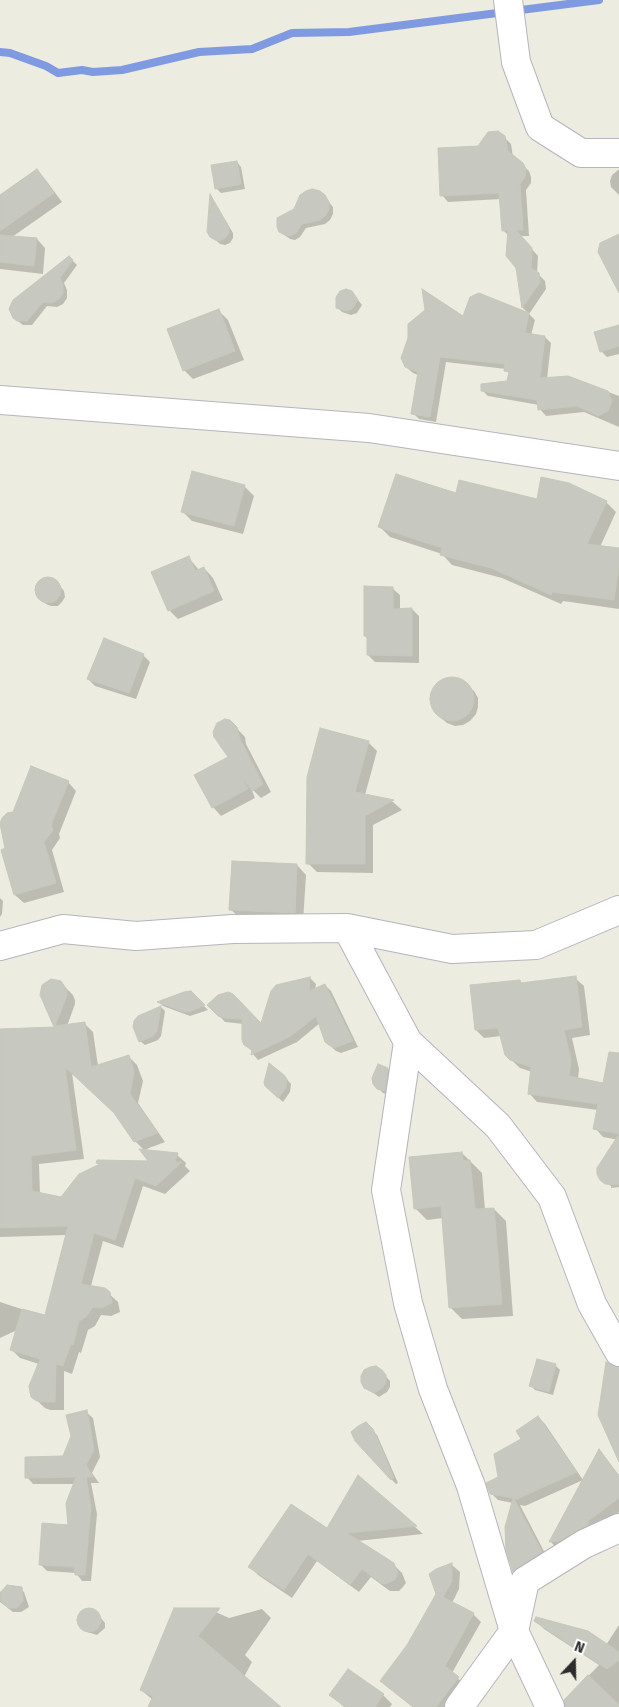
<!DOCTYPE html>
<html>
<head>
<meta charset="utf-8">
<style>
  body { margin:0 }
  #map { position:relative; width:619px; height:1707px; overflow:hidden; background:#ecece0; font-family:"Fira Sans",sans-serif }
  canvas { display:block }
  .north { position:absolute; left:549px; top:1637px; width:50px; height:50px; -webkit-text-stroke:4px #fff; paint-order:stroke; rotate:21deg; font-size:14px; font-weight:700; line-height:20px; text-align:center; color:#2c2c2c }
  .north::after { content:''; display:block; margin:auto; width:18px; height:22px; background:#2c2c2c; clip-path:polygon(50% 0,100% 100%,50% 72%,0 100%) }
</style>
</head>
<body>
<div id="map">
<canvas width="619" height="1707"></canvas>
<div class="north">N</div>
</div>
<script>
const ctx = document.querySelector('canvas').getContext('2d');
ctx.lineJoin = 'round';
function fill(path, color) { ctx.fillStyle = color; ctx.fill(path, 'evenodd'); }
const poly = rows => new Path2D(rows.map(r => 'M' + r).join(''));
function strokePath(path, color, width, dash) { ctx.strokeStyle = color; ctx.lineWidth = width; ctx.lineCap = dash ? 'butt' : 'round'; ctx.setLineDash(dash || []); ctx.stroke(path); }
fill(poly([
  [504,137,511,144,513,157,529,171,531,177,531,183,526,190,529,236,520,236,538,256,537,273,545,281,546,289,529,314,523,308,517,267,509,236,503,230,501,199,448,202,442,195,479,147],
  [237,162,241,167,245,189,221,193,216,188],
  [36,170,45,179,62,202,12,237,37,239,45,248,43,274,0,269,0,196],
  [618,170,619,170,619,195,611,187,610,181,612,175],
  [324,196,333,207,333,214,330,220,325,224,306,228,300,237,295,240,290,239,280,232],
  [211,197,233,233,233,238,230,243,225,245,220,244,211,236],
  [69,257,77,265,64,283,67,290,67,298,63,304,57,307,47,306,32,325,23,325,19,322,14,317],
  [352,292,362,305,357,313,351,315,342,312,337,307],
  [219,311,228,320,244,360,193,379,184,370],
  [529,314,535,320,531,335,545,337,551,343,547,379,568,377,619,396,619,427,584,412,546,416,540,409,539,405,488,396,482,390,508,382,510,375,506,369,446,362,436,422,419,419,413,413,418,375,413,373,406,367,464,318],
  [619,326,619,354,607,357,601,351],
  [244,486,254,496,243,534,192,521,182,511],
  [457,494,538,501,606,502,616,512,600,547,619,550,619,609,563,601,561,604,502,578,452,565,442,554,390,537,380,527],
  [188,557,199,570,204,568,213,578,223,600,178,619,169,610],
  [50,578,56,581,64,591,65,597,62,602,58,606,51,606,46,604,37,593,37,587,39,582,45,579],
  [392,588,400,595,400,610,412,609,419,616,419,663,375,662,368,655,368,639,365,636],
  [143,655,150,662,136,699,95,686,88,679],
  [454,678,462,681,474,691,478,698,478,707,476,714,470,721,463,725,455,726,447,723,435,713,431,705,430,697,433,689,438,682,446,679],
  [230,721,245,737,246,744,271,792,261,798,251,788,255,798,221,816,213,807,230,758,215,736,215,728,217,724],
  [368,742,377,751,365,795,393,802,402,810,373,825,373,873,317,872,308,863],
  [68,782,76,791,59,834,60,838,52,850,64,892,24,903,15,895,3,851,7,849,14,813],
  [297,865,306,875,303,922,240,918,230,909],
  [0,898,3,901,2,914,0,917],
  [310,978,316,984,315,990,325,985,331,991,358,1047,341,1053,336,1051,326,1042,320,1023,297,1042,258,1060,253,1054,253,1052,245,1044,244,1024,225,1022,209,1005,262,1025,277,987],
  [575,978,584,986,590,1035,572,1038,579,1069,578,1079,619,1087,619,1140,603,1137,595,1128,598,1110,537,1102,529,1093,532,1072,520,1068,506,1055,501,1036,484,1038,476,1030,520,982,522,984],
  [64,986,73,995,75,1000,75,1004,67,1026,84,1023,93,1032,98,1066,129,1057,137,1065,143,1081,138,1103,165,1142,144,1150,135,1141,116,1113,72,1073,84,1159,39,1164,40,1194,62,1198,101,1166,98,1163,150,1162,177,1155,186,1163,185,1166,190,1171,165,1194,143,1186,123,1248,103,1241,91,1286,104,1289,118,1302,120,1312,111,1316,101,1315,95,1326,88,1330,81,1353,79,1352,72,1374,64,1371,64,1410,50,1410,45,1408,32,1396,39,1364,20,1358,12,1350,17,1330,0,1338,0,1302,46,1317,67,1235,0,1237,0,1030,56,1028,42,995],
  [191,993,208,1010,190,1016,163,1006,159,1002],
  [161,1007,165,1011,161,1036,158,1040,145,1045,140,1041,139,1017],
  [388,1069,392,1073,389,1095,383,1093,378,1088],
  [284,1076,291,1084,290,1092,283,1102,266,1086],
  [462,1153,482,1173,485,1210,494,1209,506,1221,513,1316,462,1319,450,1307,443,1218,427,1220,415,1208],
  [619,1162,619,1187,611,1188,611,1186,602,1180],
  [538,1360,556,1366,560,1370,553,1395,535,1390,531,1386],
  [381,1371,390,1381,390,1387,387,1392,379,1397,365,1387],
  [86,1412,93,1418,100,1457,92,1473,99,1483,91,1483,97,1514,91,1581,82,1581,76,1573,47,1571,40,1564,70,1527,75,1484,33,1484,27,1477,64,1457],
  [538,1417,545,1424,583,1480,525,1506,520,1505,548,1559,521,1578,514,1571,513,1503,498,1500,491,1493],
  [366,1424,377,1435,398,1483,396,1484,392,1480],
  [599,1451,619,1475,619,1512,595,1529,558,1550,551,1542],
  [359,1477,423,1534,357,1541,393,1564,402,1573,406,1583,402,1588,399,1591,390,1591,371,1577,359,1592,317,1561,292,1598,258,1575,250,1567,328,1529],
  [452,1565,460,1572,459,1589,452,1603,473,1614,481,1622,452,1673,466,1686,449,1707,413,1707,390,1688,408,1646,437,1595,436,1570],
  [8,1587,19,1587,24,1592,29,1607,21,1612,13,1612,0,1602,0,1592],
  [209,1609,229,1618,262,1609,271,1618,245,1655,252,1662,244,1677,279,1707,150,1707,153,1700,141,1690],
  [87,1610,93,1610,97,1613,105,1623,105,1628,97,1635,87,1632,79,1622,79,1617,82,1612],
  [536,1621,606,1645,619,1625,619,1707,567,1707,565,1700,599,1665,544,1629],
  [331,1695,383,1695,392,1704,390,1707,344,1707]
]), '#0003');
strokePath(poly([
  [0,52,10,53,46,66,58,73,82,70,93,72,122,70,199,52,252,49,292,33,349,32,599,0]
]), '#809ae2', 8);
const building = poly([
  [498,131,505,136,508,151,523,163,526,169,525,177,520,184,523,230,516,230,532,248,531,268,539,273,540,282,522,308,516,268,506,256,508,230,502,231,499,193,440,196,438,148,478,146,488,132,498,131],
  [237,161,241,184,215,189,211,165,237,161],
  [37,169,54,193,0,231,0,195,37,169],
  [312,189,320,191,325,195,329,202,329,209,326,215,320,220,302,224,296,233,290,236,285,235,279,232,277,227,277,218,294,209,300,195,306,191,312,189],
  [210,194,229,227,229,233,225,238,220,241,215,240,210,237,207,232,210,194],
  [619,234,619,293,598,252,600,243,619,234],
  [0,235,37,238,34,266,0,262,0,235],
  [69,256,73,260,60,278,63,285,63,293,59,299,52,303,43,302,27,321,17,321,13,318,9,309,13,300,69,256],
  [346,289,352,291,358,300,352,309,346,311,336,308,336,297,340,291,346,289],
  [422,289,463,316,470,297,479,293,529,313,525,333,545,336,540,378,568,376,608,391,612,401,608,411,598,416,577,406,538,410,537,400,481,391,481,384,507,381,509,372,504,371,505,364,440,357,430,417,411,414,418,372,405,367,401,358,408,338,408,324,425,310,422,289],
  [219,309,235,351,183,371,167,329,219,309],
  [619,325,619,346,600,352,594,332,619,325],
  [192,471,245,485,234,526,181,512,192,471],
  [396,474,456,493,459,480,537,499,541,477,569,483,607,501,587,544,619,548,619,565,614,600,552,592,551,595,491,568,440,555,442,548,378,527,396,474],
  [189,556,195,571,204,567,214,591,168,611,151,572,189,556],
  '35 590a13 13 0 1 1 26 0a13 13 0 1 1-26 0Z',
  [364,586,393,587,393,609,412,608,412,656,367,655,367,636,364,636,364,586],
  [104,638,144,654,129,693,87,679,104,638],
  '430 699a22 22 0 1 1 44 0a22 22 0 1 1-44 0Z',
  [225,719,230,720,237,727,240,739,263,784,252,791,240,774,248,789,212,808,194,775,228,757,214,737,213,732,217,723,225,719],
  [320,728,369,741,355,792,394,800,365,816,365,864,306,864,307,777,320,728],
  [31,766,69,781,51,825,53,830,44,842,56,883,14,895,1,850,5,848,0,824,2,818,7,813,13,812,31,766],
  [232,861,297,864,295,913,229,910,232,861],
  [576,976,582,1027,564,1030,571,1060,569,1076,603,1083,609,1052,619,1053,619,1185,605,1184,600,1180,597,1174,597,1168,619,1134,593,1129,598,1104,528,1094,531,1067,510,1060,505,1055,498,1028,475,1030,470,985,520,980,521,983,576,976],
  [310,977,309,991,325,984,353,1041,334,1048,329,1045,325,1042,316,1016,291,1036,251,1055,252,1050,244,1045,242,1040,242,1019,223,1018,218,1016,207,1005,218,995,228,992,233,994,261,1023,271,991,276,985,310,977],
  [51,979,61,981,67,990,67,995,55,1026,85,1022,91,1067,129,1055,134,1072,130,1094,158,1133,134,1142,114,1113,65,1067,76,1150,31,1156,32,1191,61,1197,79,1174,100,1164,96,1163,97,1160,148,1161,139,1149,178,1153,175,1162,182,1162,156,1186,135,1178,115,1240,94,1233,81,1284,105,1288,110,1292,112,1303,102,1308,93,1307,86,1317,79,1321,73,1345,71,1344,63,1366,56,1364,55,1402,40,1402,35,1400,31,1397,30,1392,29,1386,40,1359,10,1350,22,1309,45,1315,68,1226,0,1228,0,1029,54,1027,40,995,42,985,51,979],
  [191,991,205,1005,189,1012,185,1012,157,1002,184,992,191,991],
  [161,1006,157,1031,153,1036,139,1042,133,1027,134,1021,138,1016,161,1006],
  [269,1063,284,1075,287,1079,286,1088,278,1098,265,1086,264,1082,269,1063],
  [378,1064,388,1068,385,1091,377,1089,373,1084,372,1078,378,1064],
  [462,1152,463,1161,470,1160,475,1209,494,1208,502,1304,449,1308,441,1206,414,1209,409,1157,462,1152],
  [537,1359,556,1364,549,1392,529,1386,537,1359],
  [606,1362,619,1368,619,1462,598,1415,606,1362],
  [376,1366,382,1370,386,1375,386,1382,382,1388,374,1393,364,1388,361,1382,361,1376,364,1370,370,1367,376,1366],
  [87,1410,94,1450,86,1465,93,1477,86,1477,91,1506,85,1575,75,1575,74,1567,39,1565,42,1523,68,1525,66,1503,76,1477,25,1478,25,1457,63,1456,71,1436,66,1415,87,1410],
  [538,1416,577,1472,517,1499,514,1499,542,1552,513,1572,506,1550,505,1527,513,1498,490,1494,486,1483,498,1477,494,1454,521,1439,516,1431,538,1416],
  [366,1422,373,1429,394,1478,391,1480,355,1441,351,1432,358,1426,366,1422],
  [599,1449,619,1476,619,1498,588,1521,588,1525,559,1541,549,1542,599,1449],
  [358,1475,417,1526,347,1533,394,1563,398,1574,394,1580,385,1584,381,1583,362,1569,350,1585,308,1554,284,1590,248,1567,291,1504,327,1528,358,1475],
  [452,1563,452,1581,443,1597,474,1613,445,1666,459,1677,436,1707,413,1707,380,1681,407,1645,436,1594,429,1574,436,1569,452,1563],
  [7,1585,22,1587,23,1601,17,1608,8,1608,1,1601,1,1592,7,1585],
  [174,1608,220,1608,198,1636,281,1707,148,1707,153,1696,140,1690,174,1608],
  '77 1620a12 12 0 1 1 24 0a12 12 0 1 1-24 0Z',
  [536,1617,588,1631,619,1652,619,1660,607,1669,534,1621,536,1617],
  [348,1669,384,1694,375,1707,346,1707,329,1695,348,1669],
  [588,1675,619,1705,619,1707,565,1707,564,1700,588,1675]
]);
fill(building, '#c7c8bf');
strokePath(building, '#c6c8ba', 1);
const minor = poly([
  [508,0,516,62,540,127,581,153,619,153],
  [0,400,369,428,619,466],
  [347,928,408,1042,498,1126,552,1197,592,1304,619,1352],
  [0,946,63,929,136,936,233,929,347,928,452,949,536,945,619,910],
  [408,1042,386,1190,408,1303,433,1389,471,1486,514,1631,550,1707],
  [459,1707,514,1631,525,1581,584,1544,619,1528]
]);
strokePath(minor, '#b6b4be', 30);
strokePath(minor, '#fff', 28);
</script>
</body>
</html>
